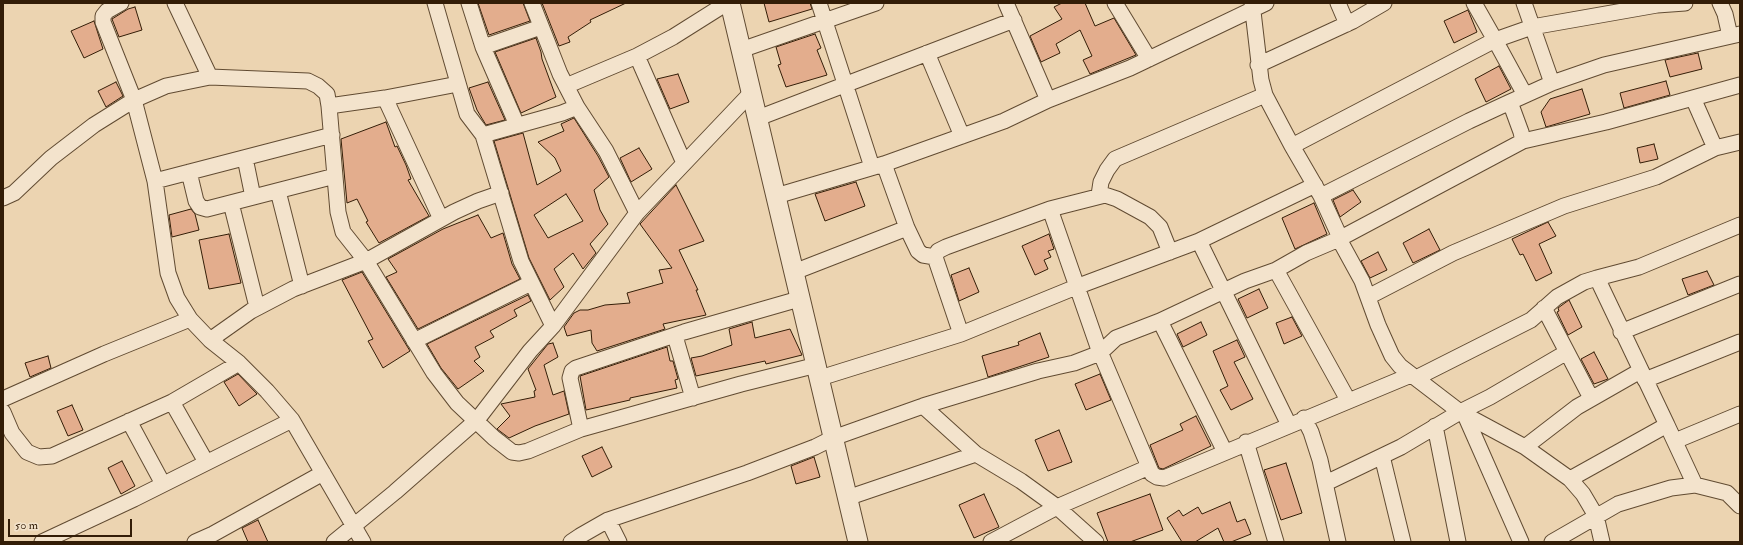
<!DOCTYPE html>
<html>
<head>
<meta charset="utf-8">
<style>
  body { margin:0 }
  #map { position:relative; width:1743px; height:545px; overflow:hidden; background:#ecd4b1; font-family:"IM FELL Double Pica",serif }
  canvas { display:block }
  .frame { position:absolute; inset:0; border:4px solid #331d07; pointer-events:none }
  .scale { position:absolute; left:8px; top:519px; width:124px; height:18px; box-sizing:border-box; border:2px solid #331d07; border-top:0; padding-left:5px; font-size:12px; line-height:14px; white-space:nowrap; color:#331d07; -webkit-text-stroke:3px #f3e3cc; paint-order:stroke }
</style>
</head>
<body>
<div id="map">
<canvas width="1743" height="545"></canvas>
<div class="frame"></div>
<div class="scale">50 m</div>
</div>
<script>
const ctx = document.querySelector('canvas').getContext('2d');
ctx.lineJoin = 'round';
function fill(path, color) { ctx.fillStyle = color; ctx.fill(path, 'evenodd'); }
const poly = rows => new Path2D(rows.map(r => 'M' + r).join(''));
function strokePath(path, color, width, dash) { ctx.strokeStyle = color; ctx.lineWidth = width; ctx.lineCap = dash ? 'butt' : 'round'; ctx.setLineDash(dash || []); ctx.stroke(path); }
const building = poly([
  [478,3,523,3,530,21,489,35,478,3],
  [542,3,626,3,590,20,591,22,568,37,570,42,559,46,542,3],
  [764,3,810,3,812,9,769,22,764,3],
  [1062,3,1085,3,1095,26,1114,18,1136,55,1090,74,1083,60,1092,56,1080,30,1056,44,1060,53,1041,62,1030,36,1062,19,1054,7,1062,3],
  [135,7,142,30,119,37,112,19,128,9,135,7],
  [1468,10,1477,32,1454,43,1444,21,1468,10],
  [94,21,103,49,84,58,71,31,94,21],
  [815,34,821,48,817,50,827,75,786,87,778,65,781,64,776,47,815,34],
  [536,38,541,52,542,59,556,97,521,113,495,52,536,38],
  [1698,53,1702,69,1670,77,1665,60,1698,53],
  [1499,66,1511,89,1486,102,1475,79,1499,66],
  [678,74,689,102,670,109,657,79,678,74],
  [1666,81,1670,95,1624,108,1620,93,1666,81],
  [116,82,123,96,106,107,98,91,116,82],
  [488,82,505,120,486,125,477,110,469,88,488,82],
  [1582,89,1590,114,1546,127,1541,112,1550,99,1582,89],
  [574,118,598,156,609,177,594,190,600,210,608,224,590,244,596,253,583,269,573,253,554,269,564,287,550,300,529,258,494,141,523,133,537,185,561,171,555,158,538,142,564,131,561,124,574,118],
  [566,194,583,221,548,238,534,215,566,194],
  [386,122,395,147,397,146,406,165,411,179,408,180,429,216,379,243,366,222,368,221,357,199,347,203,341,139,386,122],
  [1654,144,1658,159,1640,163,1637,148,1654,144],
  [639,148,652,169,631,182,620,158,639,148],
  [856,182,865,206,825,221,815,194,856,182],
  [676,185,704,241,679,250,698,290,696,290,706,315,663,324,665,329,597,351,592,343,591,330,567,336,564,327,574,313,580,310,588,310,605,305,630,303,627,293,663,283,659,270,672,268,640,224,676,185],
  [1353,190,1361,202,1340,217,1333,200,1353,190],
  [1314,203,1327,234,1295,249,1282,218,1314,203],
  [191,209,195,214,199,230,172,237,169,215,191,209],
  [478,215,491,238,503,233,512,264,520,279,418,329,386,277,397,272,388,259,443,229,478,215],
  [1548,222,1556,236,1539,244,1552,273,1536,281,1523,254,1520,255,1512,239,1548,222],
  [1429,229,1440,250,1413,263,1403,243,1429,229],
  [229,234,241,283,209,289,199,240,229,234],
  [1049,234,1054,249,1048,251,1051,257,1044,260,1048,269,1035,275,1022,246,1049,234],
  [1378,252,1387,270,1370,278,1361,261,1378,252],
  [969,268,979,292,959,301,951,275,969,268],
  [1707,271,1714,285,1688,295,1682,279,1707,271],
  [362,272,410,351,383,368,368,341,373,339,342,280,362,272],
  [1259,289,1268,308,1247,318,1238,299,1259,289],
  [528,295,531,301,514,310,517,316,490,331,494,337,475,347,480,357,474,361,484,371,458,389,441,368,427,344,528,295],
  [1569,300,1582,327,1568,335,1557,312,1559,311,1558,308,1569,300],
  [1292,317,1302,336,1284,344,1276,323,1292,317],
  [752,322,755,338,790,329,802,355,766,364,765,361,696,376,691,358,702,356,732,345,729,329,752,322],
  [1201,322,1207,335,1183,347,1177,334,1201,322],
  [1040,333,1049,357,988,377,982,356,1019,345,1018,342,1040,333],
  [1237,340,1245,357,1234,362,1253,399,1231,410,1220,390,1228,386,1213,351,1237,340],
  [553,343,558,357,544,365,553,395,564,391,569,414,535,426,509,438,497,429,510,416,501,404,535,397,534,391,536,390,528,369,548,344,553,343],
  [667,347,670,361,673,361,678,379,675,380,677,388,630,398,630,400,586,410,580,376,667,347],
  [1594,352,1608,379,1594,384,1581,359,1594,352],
  [48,356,51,368,30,377,25,363,48,356],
  [238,374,257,394,239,406,224,382,238,374],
  [1100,374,1111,400,1086,410,1075,384,1100,374],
  [72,405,83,430,68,436,57,411,72,405],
  [1196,416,1211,446,1163,469,1159,468,1150,445,1183,430,1180,424,1196,416],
  [1059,430,1072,462,1048,471,1035,440,1059,430],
  [602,447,612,467,592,477,582,456,602,447],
  [814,457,820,477,796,484,791,466,814,457],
  [122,461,135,486,121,494,108,468,122,461],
  [1286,463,1302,513,1281,520,1264,470,1286,463],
  [984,494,999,527,974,538,959,505,984,494],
  [1150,494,1163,530,1130,542,1108,542,1097,513,1150,494],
  [1230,502,1237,522,1245,519,1251,534,1231,542,1224,542,1218,528,1195,542,1182,542,1167,518,1179,510,1183,516,1198,507,1202,514,1230,502],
  [258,520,268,542,248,542,242,528,258,520]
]);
fill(building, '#e3ad8d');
strokePath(building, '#331d07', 1);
const minor = poly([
  [121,3,107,11,103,16,103,22,134,100,155,181,168,273,177,298,190,319,210,340,239,363,267,391,292,420,363,542],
  [175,3,210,77],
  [435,3,467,114,483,135,521,261,553,326],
  [469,3,483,47,517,125],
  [819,3,872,167],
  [1006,3,1048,100],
  [1115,3,1149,59],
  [1252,3,1261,80,1265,95,1292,146,1321,196,1338,233,1339,239,1362,281,1378,325,1392,356,1400,366,1460,412,1525,447,1570,479,1583,494,1596,516,1602,542],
  [1338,3,1347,24],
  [1524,3,1552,83],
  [1720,3,1725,14,1730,36],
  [483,47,541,27],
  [741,50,876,3],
  [927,53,962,136],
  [637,56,684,163],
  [1258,65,1353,21,1384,3],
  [458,84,385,98,329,106,338,212,343,232,366,261,434,373,457,403,494,438,512,452,519,453,528,451,581,429,741,384,817,365],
  [566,86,637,56,673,37,727,3],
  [1525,95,1495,40,1532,27,1657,5,1685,3],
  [385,98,441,219],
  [1693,98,1715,148],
  [577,107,606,151,637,213],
  [758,118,1014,20],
  [483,135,562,113,577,107,560,74,532,3],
  [1523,141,1521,132,1510,102,1552,83,1604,65,1740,34],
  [1292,146,1495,40,1474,3],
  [245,158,253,197],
  [884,164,907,228,918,251,923,255,935,257],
  [189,172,196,201,200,207,207,209,335,176],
  [155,181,332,135],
  [278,191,302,286],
  [1099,195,1101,182,1107,170,1115,159,1265,95],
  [776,196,884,164,1004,121,1048,100,1130,68,1266,3],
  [1321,196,1469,121,1510,102],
  [3,198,14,193,51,158,94,125,134,100,166,86,210,77,308,81,318,86,327,94,329,106],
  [231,203,257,307],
  [1050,209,1098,347,1152,474,1157,477,1164,478,1411,375],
  [1199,241,1289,425],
  [1276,270,1348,400],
  [794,272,907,228],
  [1368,297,1453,253,1564,206,1656,177,1715,148,1740,142],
  [1544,308,1591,398],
  [1160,321,1225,452],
  [1621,332,1740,284],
  [961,334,935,257,938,251,946,247,1050,209,1105,195,1117,199,1150,217,1160,227,1170,252],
  [675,336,693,398],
  [210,340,251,311,293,289,366,261,454,212,478,201,501,193],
  [414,341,531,283],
  [820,378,961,334,1076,287,1199,241,1315,185],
  [1416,378,1531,320,1557,297,1584,282,1597,278],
  [1645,380,1740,342],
  [3,399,104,354,190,319],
  [172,402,206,462],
  [923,406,976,454,1021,481,1057,507,1096,542],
  [3,412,12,433,27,452,39,457,52,456,172,402,239,363],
  [1465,415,1521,542],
  [1304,418,1311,432,1320,460,1338,542],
  [129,421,163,484],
  [1667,425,1597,278,1639,267,1740,225],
  [1435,426,1458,542],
  [581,429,570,378,572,371,576,368,684,332,799,299],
  [1675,441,1740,414],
  [1246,442,1276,542],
  [1525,447,1577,407,1640,371],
  [1382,456,1403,542],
  [1570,479,1667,425,1695,485],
  [1326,483,1401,447,1460,412,1490,397,1567,352],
  [847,498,976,454],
  [608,520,619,542],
  [42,542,134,499,292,420],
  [195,542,213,534,323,473],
  [334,542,395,492,477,420,530,351,553,326,637,213,751,93],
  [571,542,580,536,608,520,747,473,815,447,833,438,923,406,1038,371,1074,363,1100,353,1116,338,1160,321,1245,281,1276,270,1306,253,1339,239,1523,141,1606,122,1740,85],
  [991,542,1057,507,1149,467],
  [1552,542,1618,504,1671,488,1695,485,1727,493,1740,506]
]);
const tertiary = poly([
  [730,3,858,542]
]);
strokePath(minor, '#614b32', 17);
strokePath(tertiary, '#614b32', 21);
strokePath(minor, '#f3e3cc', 15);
strokePath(tertiary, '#f3e3cc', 19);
</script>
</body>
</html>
